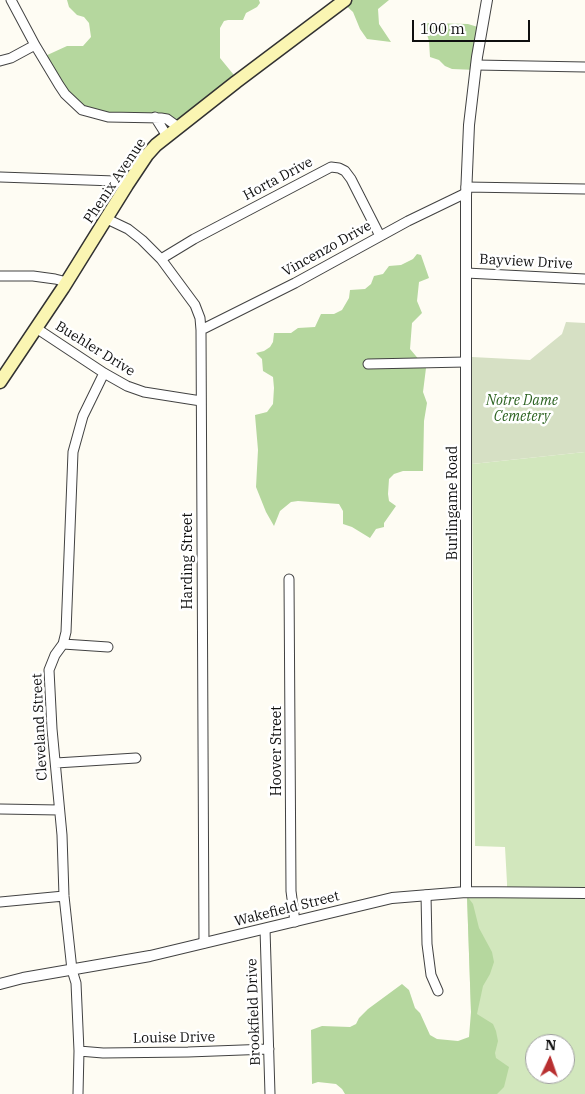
<!DOCTYPE html>
<html>
<head>
<meta charset="utf-8">
<style>
  body { margin:0 }
  #map { position:relative; width:585px; height:1094px; overflow:hidden; background:#fefcf3; font-family:"IBM Plex Serif",serif }
  canvas { display:block }
  .north { position:absolute; left:525px; top:1034px; width:50px; height:50px; box-sizing:border-box; background:#fff; border:1px solid #9f9f9f; border-radius:50%; rotate:3deg; font-size:14px; font-weight:700; line-height:20px; text-align:center; color:#0f0f0f }
  .north::after { content:''; display:block; margin:auto; width:18px; height:22px; background:#b82f30; clip-path:polygon(50% 0,100% 100%,50% 72%,0 100%) }
  .scale { position:absolute; left:412px; top:20px; width:118px; height:22px; box-sizing:border-box; border:2px solid #0f0f0f; border-top:0; padding-left:6px; font-size:15px; line-height:18px; white-space:nowrap; color:#0f0f0f; -webkit-text-stroke:4px #fff; paint-order:stroke }
</style>
</head>
<body>
<div id="map">
<canvas width="585" height="1094"></canvas>
<div class="north">N</div>
<div class="scale">100 m</div>
</div>
<script>
const ctx = document.querySelector('canvas').getContext('2d');
ctx.lineJoin = 'round';
function fill(path, color) { ctx.fillStyle = color; ctx.fill(path, 'evenodd'); }
const poly = rows => new Path2D(rows.map(r => 'M' + r).join(''));
function strokePath(path, color, width, dash) { ctx.strokeStyle = color; ctx.lineWidth = width; ctx.lineCap = dash ? 'butt' : 'round'; ctx.setLineDash(dash || []); ctx.stroke(path); }
function write(font, color, halo, rows, align = 'center') {
  ctx.font = font + ' "IBM Plex Serif",serif'; ctx.lineWidth = 5; ctx.setLineDash([]); ctx.textBaseline = 'middle'; ctx.strokeStyle = halo; ctx.fillStyle = color; for (const [text, x, y, turn = 0] of rows) {
    ctx.save(); ctx.translate(x, y); ctx.rotate((+turn || 0) * Math.PI / 180); ctx.textAlign = isNaN(turn) ? turn : align; if (halo) ctx.strokeText(text, 0, 0); ctx.fillText(text, 0, 0); ctx.restore();
  }
}
fill(poly([
  [585,452,585,1094,481,1094,471,1012,467,896,507,897,507,883,505,847,475,846,472,464],
  [535,1044,565,1044,565,1074,535,1074]
]), '#d2e7bd');
fill(poly([
  [67,0,259,0,260,3,257,7,246,13,243,20,228,20,224,21,220,28,220,58,238,80,180,126,167,119,81,110,43,57,67,46,83,46,91,37,89,23,84,17,77,15,69,7],
  [345,0,389,0,378,9,379,24,391,42,367,39,360,29,353,12,342,2],
  [428,23,468,24,481,28,476,70,452,69,445,66,439,60,430,57,429,41,424,25],
  [417,254,421,255,429,278,419,282,417,301,422,313,412,323,410,349,426,368,423,392,427,403,424,421,423,471,403,471,394,474,389,479,388,494,389,501,396,506,384,523,384,527,376,529,370,538,352,527,343,524,343,511,339,504,298,501,291,502,280,511,274,526,266,512,256,487,258,450,255,415,267,412,273,404,274,388,273,377,263,371,262,359,256,353,264,351,270,347,273,342,274,333,291,333,298,328,315,327,321,314,334,314,342,310,349,298,350,290,365,289,371,284,374,276,383,274,389,266,401,265,413,259],
  [467,896,473,904,479,928,492,952,494,962,490,974,483,986,477,1014,493,1024,496,1031,498,1041,495,1053,496,1058,509,1067,504,1087,497,1094,345,1094,342,1089,336,1084,318,1082,312,1084,311,1030,322,1026,350,1027,356,1024,359,1018,368,1009,402,984,409,990,415,1008,420,1013,430,1035,437,1039,458,1041,469,1037,471,1012]
]), '#b5d79e');
fill(poly([
  [566,322,585,323,585,452,472,464,472,357,530,360,562,334]
]), '#d6e0c4');
const minor = poly([
  [11,0,35,45,59,85,65,94,82,110,108,117,161,118,167,119,178,127],
  [0,61,11,58,35,45],
  [476,65,585,67],
  [155,117,167,136],
  [0,177,115,181,127,185],
  [466,187,585,189],
  [107,219,128,229,142,240,161,259,195,305,200,318,201,330,204,943],
  [161,259,194,239,331,167,339,168,345,171,351,179,380,236],
  [466,273,585,279],
  [0,276,33,276,55,279,67,282],
  [36,328,104,373,127,386,144,392,201,401],
  [201,330,295,283,408,221,466,193],
  [368,364,466,362],
  [289,579,291,891,295,922],
  [63,644,108,647],
  [56,763,136,758],
  [0,809,59,810],
  [426,895,427,944,431,975,438,991],
  [0,902,64,896],
  [265,929,270,1094],
  [79,1051,103,1053,188,1052,269,1049],
  [78,1094,79,1051,76,983,72,970,64,896,62,835,52,729,49,670,55,655,63,644,66,632,73,452,83,416,104,373]
]);
const tertiary = poly([
  [466,892,466,196,469,125,477,57,487,0],
  [0,984,23,978,150,956,392,898,466,892,585,893]
]);
const secondary = poly([
  [0,382,63,288,127,185,147,155,156,145,236,82,345,0]
]);
strokePath(minor, '#424242', 11);
strokePath(tertiary, '#424242', 12);
strokePath(secondary, '#313131', 15);
strokePath(minor, '#fff', 9);
strokePath(tertiary, '#fff', 10);
strokePath(secondary, '#faf5b2', 12);
write('14px', '#0f0f0f', '#fff', [
  ["Horta Drive",278,179,-28],
  ["Phenix Avenue",115,181,-56],
  ["Vincenzo Drive",327,249,-29],
  ["Bayview Drive",526,262,3],
  ["Buehler Drive",95,349,32],
  ["Burlingame Road",453,503,-90],
  ["Harding Street",188,561,-90],
  ["Cleveland Street",40,727,-93],
  ["Hoover Street",277,751,-90],
  ["Wakefield Street",287,909,-14],
  ["Brookfield Drive",254,1012,-92],
  ["Louise Drive",174,1038,-1]
]);
write('italic 14px', '#2e6423', '#fff', [
  ["Notre Dame",522,401],
  ["Cemetery",522,417]
]);
</script>
</body>
</html>
